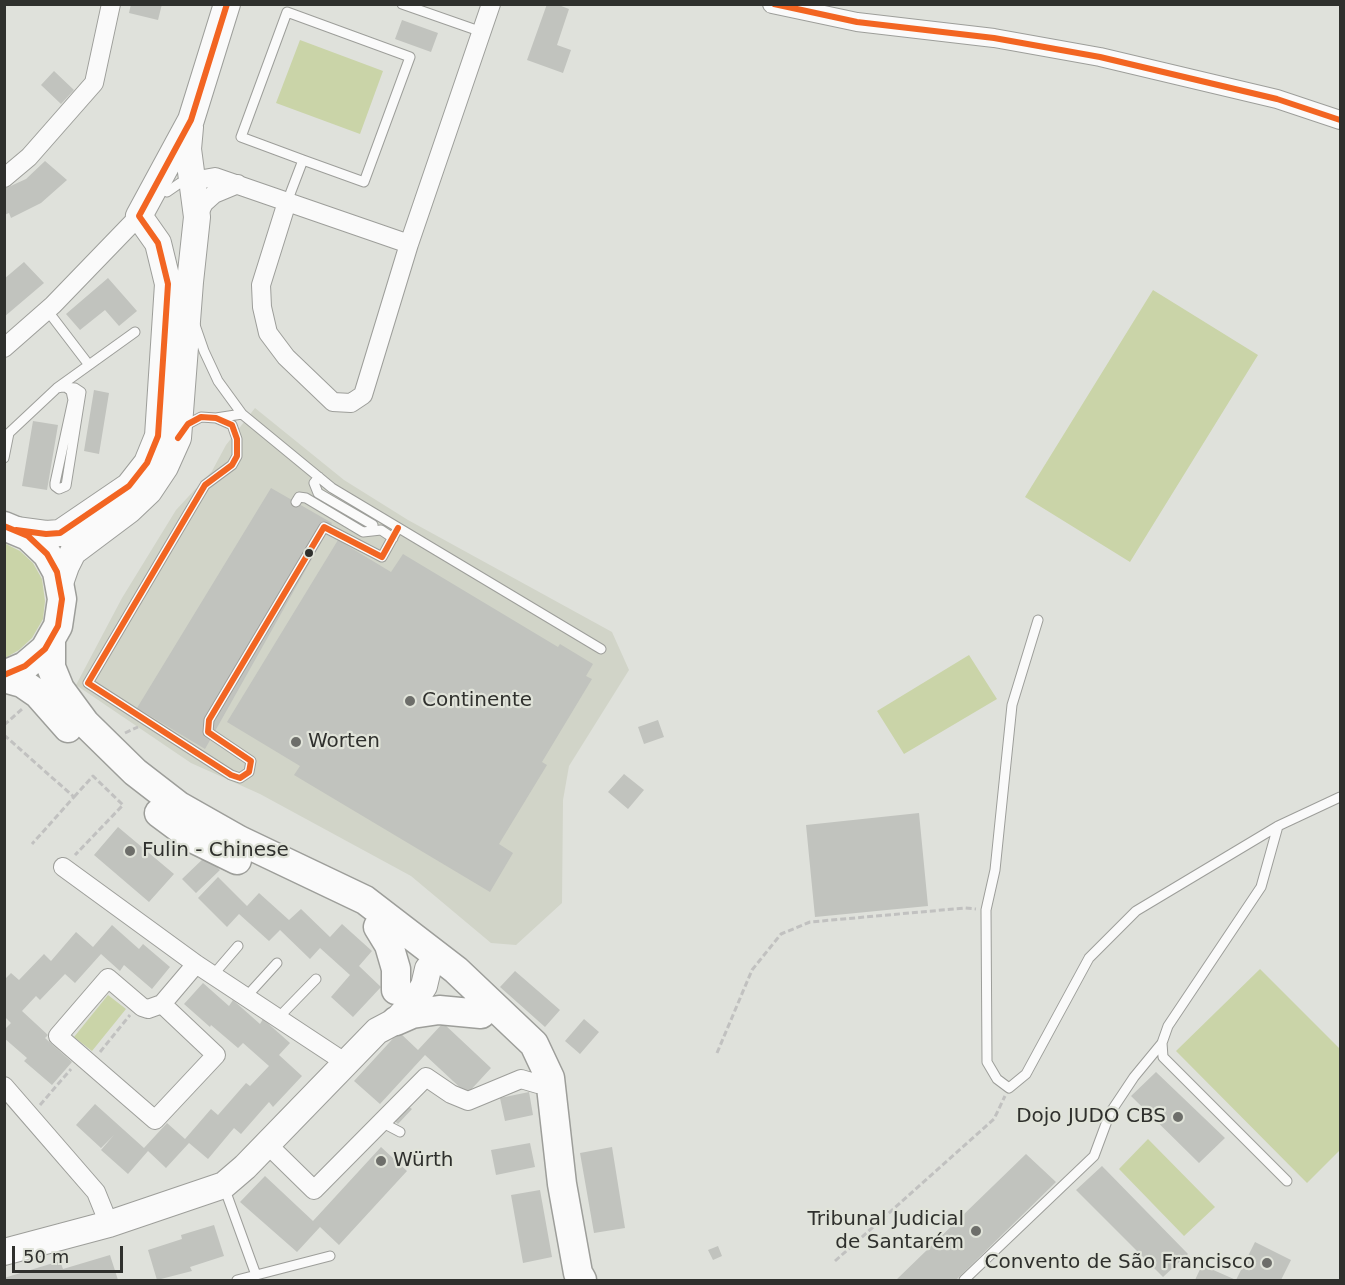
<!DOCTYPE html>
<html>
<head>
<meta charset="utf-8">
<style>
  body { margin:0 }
  #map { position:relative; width:1345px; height:1285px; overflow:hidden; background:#dfe1db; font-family:"DejaVu Sans",sans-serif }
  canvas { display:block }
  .frame { position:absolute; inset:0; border:6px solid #2f302d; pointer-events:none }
  .scale { position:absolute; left:12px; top:1246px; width:111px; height:27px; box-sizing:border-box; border:3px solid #2f302d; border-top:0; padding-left:8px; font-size:18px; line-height:21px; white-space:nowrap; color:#2f302d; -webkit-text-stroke:4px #e0e3d9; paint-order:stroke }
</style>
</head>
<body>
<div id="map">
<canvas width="1345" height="1285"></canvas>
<div class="frame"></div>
<div class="scale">50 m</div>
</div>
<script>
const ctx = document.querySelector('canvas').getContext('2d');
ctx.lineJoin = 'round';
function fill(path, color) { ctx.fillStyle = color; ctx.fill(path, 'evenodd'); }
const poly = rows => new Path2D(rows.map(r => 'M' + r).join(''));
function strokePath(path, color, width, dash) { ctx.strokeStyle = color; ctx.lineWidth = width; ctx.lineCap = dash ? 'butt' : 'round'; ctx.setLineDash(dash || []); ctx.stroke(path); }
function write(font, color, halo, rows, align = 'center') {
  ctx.font = font + ' "DejaVu Sans",sans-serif'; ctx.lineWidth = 4.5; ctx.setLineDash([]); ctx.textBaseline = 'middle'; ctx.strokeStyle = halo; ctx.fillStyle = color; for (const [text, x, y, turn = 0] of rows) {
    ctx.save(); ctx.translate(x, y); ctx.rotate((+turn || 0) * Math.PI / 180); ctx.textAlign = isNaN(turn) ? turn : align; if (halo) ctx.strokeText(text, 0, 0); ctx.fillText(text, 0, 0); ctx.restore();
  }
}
fill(poly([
  [255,408,344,480,408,520,612,632,629,670,569,766,563,800,562,903,516,945,491,943,411,876,260,794,191,763,76,685,122,598,176,510,212,471,226,445]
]), '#d1d4c8');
fill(poly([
  [300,40,383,71,360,134,276,103],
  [1153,290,1258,355,1130,562,1025,497],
  [4,543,20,551,33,563,42,579,45,601,43,619,32,638,19,650,5,658],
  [969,655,997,699,904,754,877,711],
  [1260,969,1340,1049,1340,1150,1307,1183,1176,1051],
  [108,995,126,1009,92,1051,74,1037],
  [1148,1139,1215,1207,1184,1236,1119,1169]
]), '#cad4a8');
fill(poly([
  [131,4,162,4,158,20,129,13],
  [547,4,556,4,569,9,557,45,571,50,563,73,527,60],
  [402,20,438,33,431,52,395,39],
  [54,71,74,90,61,104,41,85],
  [45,161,67,180,41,203,11,218,9,213,4,215,4,189,26,179],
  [24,262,44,283,4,317,4,279],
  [108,278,137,311,119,326,105,310,80,330,66,314],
  [94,390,109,393,99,454,84,451],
  [33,421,58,425,47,490,22,486],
  [271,488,332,523,205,749,137,708],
  [338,540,391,572,403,554,558,647,560,644,593,664,586,676,592,679,542,762,547,765,499,844,513,853,490,892,294,775,300,766,227,722],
  [658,720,664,737,644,744,638,727],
  [624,774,644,790,628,809,608,792],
  [919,813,928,906,815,917,806,825],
  [118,827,174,874,149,902,94,855],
  [206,856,220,870,196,893,182,879],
  [218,877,247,906,259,893,289,920,301,909,330,937,342,924,372,951,359,966,381,987,353,1017,331,997,350,975,320,948,310,959,280,930,269,941,239,914,227,927,198,898],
  [112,925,139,949,143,944,170,967,152,989,124,965,120,971,101,954,75,983,65,974,40,1000,36,996,22,1011,48,1035,45,1038,72,1062,52,1085,24,1061,27,1058,4,1038,4,1030,11,1023,5,1017,5,979,11,973,19,980,44,954,51,961,76,932,93,947],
  [515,971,560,1010,545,1027,500,987],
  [203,983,229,1006,233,1000,260,1024,263,1019,290,1043,279,1055,302,1076,273,1107,269,1102,241,1134,234,1128,208,1159,189,1143,166,1168,148,1151,128,1174,101,1150,114,1135,101,1148,76,1125,95,1104,144,1148,167,1123,185,1139,211,1109,218,1115,246,1083,250,1086,269,1066,243,1043,238,1048,211,1025,210,1027,184,1004],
  [584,1019,599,1032,580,1054,565,1041],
  [443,1023,491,1068,467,1094,425,1055,380,1104,354,1081,399,1032,418,1050],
  [1156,1072,1225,1138,1199,1163,1131,1096],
  [529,1092,533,1115,505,1121,500,1098],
  [403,1102,412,1109,398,1124,390,1117],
  [530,1143,535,1167,496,1175,491,1150],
  [381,1147,407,1171,339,1245,320,1227,297,1252,240,1202,265,1176,313,1221],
  [612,1147,625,1228,594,1233,580,1153],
  [1026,1154,1056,1182,956,1280,896,1280],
  [1102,1166,1188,1254,1163,1277,1076,1190],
  [540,1190,552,1257,523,1263,511,1195],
  [214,1225,224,1256,190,1267,192,1271,157,1280,148,1250,182,1239,181,1235],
  [1255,1242,1291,1260,1281,1280,1195,1280,1202,1265,1236,1280],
  [718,1246,722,1256,713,1260,708,1250],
  [110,1255,118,1280,4,1280,4,1278,60,1261,63,1269]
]), '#c1c3be');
const lane = poly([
  [402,4,482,32],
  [167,192,180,183,190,182],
  [287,202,303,160,364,182,410,57,287,12,241,137,303,160],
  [47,310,89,365],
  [195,325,204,351,218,381,242,414,332,488,601,649],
  [57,388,62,387,75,388,81,392,66,486,59,489,55,486,55,483,73,400,71,391,67,388],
  [216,418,242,414],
  [185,428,188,424,201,417,216,418,232,425,237,439,237,456,232,465,205,485,88,683,231,775,240,778,249,772,251,761,208,732,209,720,324,527,382,557,398,528],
  [4,458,9,433,57,388,135,332],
  [319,477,314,483,318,493,373,525],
  [296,502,299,497,306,498,363,532,381,530,393,538],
  [1038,620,1012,705,995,870,986,910,987,1062,997,1079,1009,1088,1026,1074,1089,958,1136,911,1278,826,1340,797],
  [1278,826,1261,887,1168,1026,1162,1043,1163,1057,1287,1181],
  [213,975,238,946],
  [246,997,277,963],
  [278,1018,316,979],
  [381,1122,400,1132],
  [224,1187,256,1275],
  [237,1280,330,1256],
  [964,1280,1094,1156,1110,1113,1134,1077,1162,1043]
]);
const street = poly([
  [772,4,857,22,994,38,1100,57,1277,99,1340,120],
  [4,178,29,157,94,83,111,4],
  [192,181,215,177,409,244],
  [287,202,261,285,262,307,268,333,286,357,333,402,351,403,363,395,409,244,491,4],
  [197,217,204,203,214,194,238,184],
  [4,348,53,305,139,216],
  [63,867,196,964,346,1063],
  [162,1004,216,1055,155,1120,58,1036,108,978,142,1007,148,1009,162,1004,196,964],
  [4,1086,96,1192,109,1224],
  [267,1144,314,1190,426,1077,451,1094,468,1101,521,1079,538,1084]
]);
const secondary = poly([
  [16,530,46,534,60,533,129,486,147,463,158,436,168,284,158,243,139,216,191,120,227,4],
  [60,583,66,566,73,552,129,510,149,491,165,467,178,438,190,282,197,217,188,149,190,127],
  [4,1252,109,1224,224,1185,245,1167,377,1031,396,1021,414,1001,424,986,428,969]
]);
const primary = poly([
  [4,526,28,536,47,554,57,572,62,599,58,626,45,649,25,666,4,675],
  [51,640,51,667,60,689,85,723,135,772,179,806,239,840,365,900,456,970,534,1044,550,1078,562,1184,578,1273,582,1280],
  [4,678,22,683,38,694,68,728],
  [159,813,194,839,237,860],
  [378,927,389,945,396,969,396,990],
  [396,1021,412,1014,439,1010,481,1014]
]);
strokePath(lane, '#9d9e9a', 11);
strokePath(street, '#9d9e9a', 20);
strokePath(secondary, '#9d9e9a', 28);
strokePath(primary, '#9d9e9a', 31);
strokePath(poly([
  [4,725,22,709],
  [125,733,138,727],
  [4,735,74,797,32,844],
  [74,797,93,776,123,805,75,855],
  [100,1052,130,1015],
  [717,1053,752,970,781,934,810,922,965,908,976,909],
  [40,1105,71,1069],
  [835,1261,994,1119,1005,1096]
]), '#c1c1c0', 3, [6, 3]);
strokePath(lane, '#fafafa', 9);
strokePath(street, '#fafafa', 18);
strokePath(secondary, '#fafafa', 26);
strokePath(primary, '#fafafa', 28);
strokePath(poly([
  [774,4,857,22,994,38,1100,57,1277,99,1340,120],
  [178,438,188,424,201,417,216,418,232,425,237,439,237,456,232,465,205,485,88,683,231,775,240,778,249,772,251,761,208,732,209,720,324,527,382,557,398,528],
  [4,526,28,536,47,554,57,572,62,599,58,626,45,649,25,666,4,675],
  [16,530,46,534,60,533,129,486,147,463,158,436,168,284,158,243,139,216,191,120,227,4]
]), '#f26522', 6);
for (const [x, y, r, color] of [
  [309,553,5,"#2f302d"],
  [410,701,6,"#6d6e6a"],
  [296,742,6,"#6d6e6a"],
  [130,851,6,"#6d6e6a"],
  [1178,1117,6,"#6d6e6a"],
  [381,1161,6,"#6d6e6a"],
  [976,1231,6,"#6d6e6a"],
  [1267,1263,6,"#6d6e6a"]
]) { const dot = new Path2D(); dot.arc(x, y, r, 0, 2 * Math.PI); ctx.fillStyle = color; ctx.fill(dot); strokePath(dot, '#e0e3d9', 2); }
write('20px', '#2f302d', '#e0e3d9', [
  ["Continente",422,701],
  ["Worten",308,742],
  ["Fulin - Chinese",142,851],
  ["Dojo JUDO CBS",1166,1117,"right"],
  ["Würth",393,1161],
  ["Tribunal Judicial",964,1220,"right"],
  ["de Santarém",964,1243,"right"],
  ["Convento de São Francisco",1255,1263,"right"]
], 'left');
</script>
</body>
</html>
